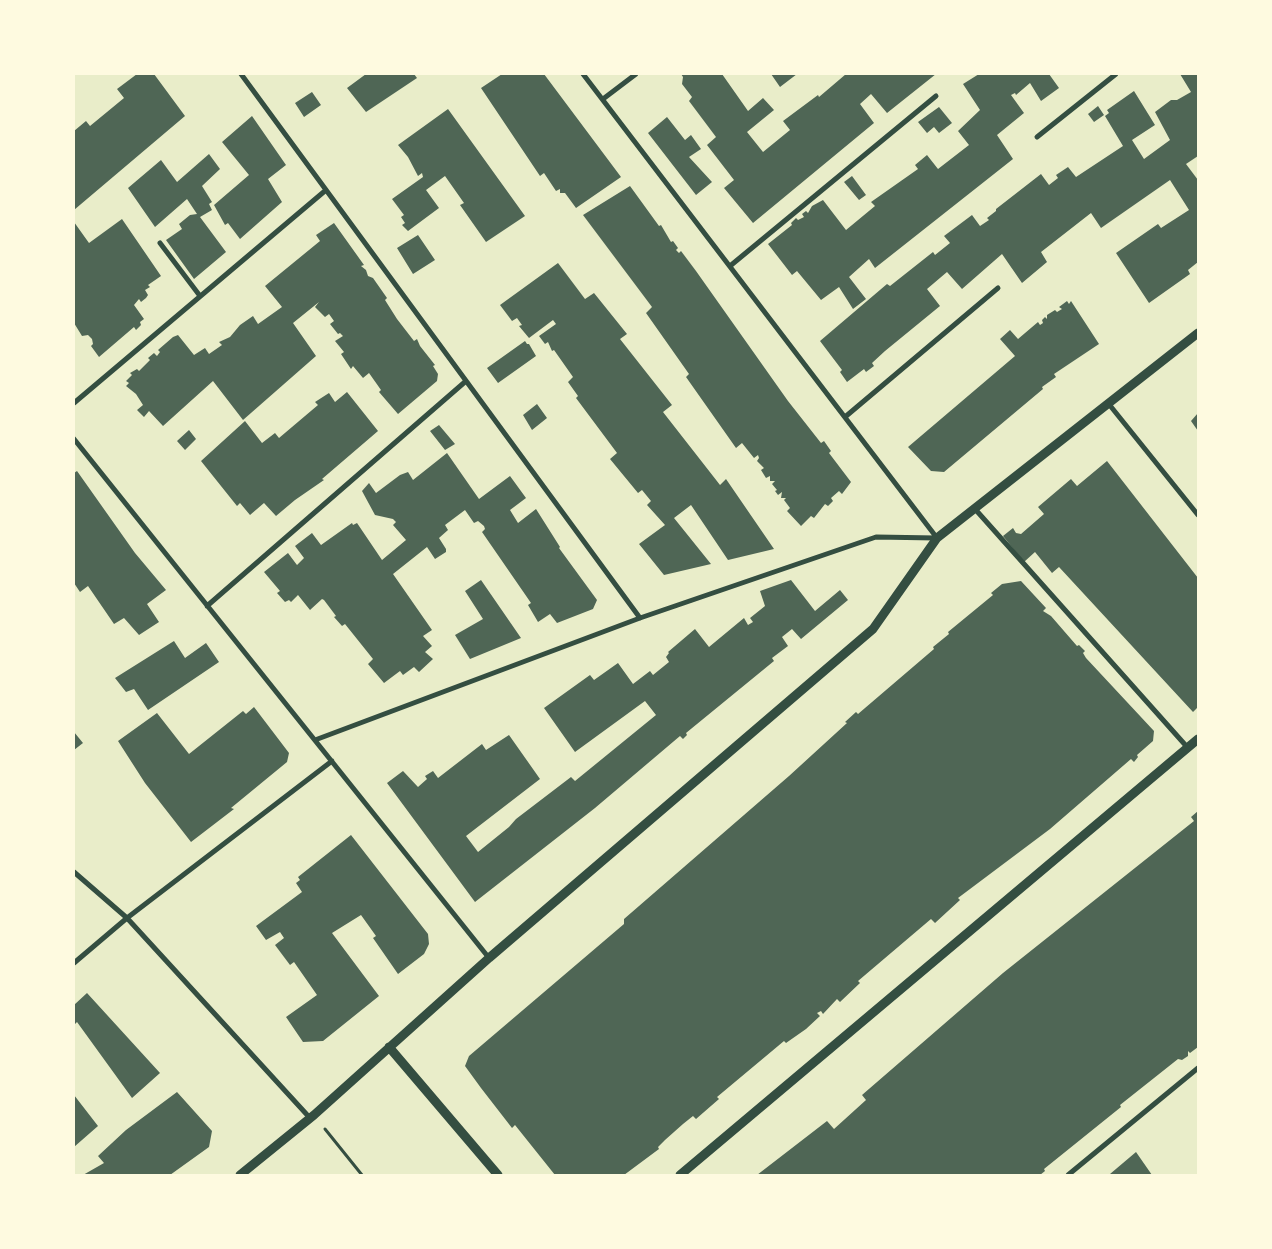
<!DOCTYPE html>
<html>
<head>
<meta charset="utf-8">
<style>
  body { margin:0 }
  #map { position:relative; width:1272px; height:1249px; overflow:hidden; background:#e9edc9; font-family:"Alegreya Sans",sans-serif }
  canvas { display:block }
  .frame { position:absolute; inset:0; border:75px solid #fefae0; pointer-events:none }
</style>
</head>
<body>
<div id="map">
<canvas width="1272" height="1249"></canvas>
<div class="frame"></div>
</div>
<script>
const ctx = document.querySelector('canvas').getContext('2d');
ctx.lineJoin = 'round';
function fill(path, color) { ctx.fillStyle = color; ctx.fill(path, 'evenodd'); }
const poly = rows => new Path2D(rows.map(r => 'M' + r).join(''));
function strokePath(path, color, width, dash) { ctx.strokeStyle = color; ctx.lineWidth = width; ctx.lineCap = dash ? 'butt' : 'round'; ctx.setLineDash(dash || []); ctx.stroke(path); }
fill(poly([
  [137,74,154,74,185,116,74,210,74,131,86,121,90,126,124,98,117,89],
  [366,74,414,74,417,78,366,112,347,88],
  [502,74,544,74,621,177,576,208,565,193,560,193,560,189,556,191,544,173,540,176,481,88],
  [681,74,722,74,748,111,763,98,774,110,747,132,763,152,790,130,783,121,818,95,819,97,846,74,936,74,887,113,871,94,860,104,874,123,753,223,724,188,734,180,707,145,716,137,689,101,692,97,682,84,683,77],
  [771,74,797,74,780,87],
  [979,74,1049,74,1059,88,1041,101,1030,83,1016,95,1015,93,1011,95,1024,113,997,135,1013,159,875,268,869,259,849,277,866,299,853,309,839,287,821,300,797,271,792,275,768,244,792,225,791,223,796,218,798,220,804,217,802,214,806,211,808,213,812,206,823,200,846,230,875,206,871,202,918,169,915,165,927,155,938,169,969,145,958,131,980,110,963,84],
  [1180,74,1198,74,1198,156,1186,164,1198,180,1198,262,1188,270,1190,274,1149,303,1116,253,1158,224,1161,228,1189,210,1170,180,1101,228,1091,213,1041,252,1047,262,1022,283,1002,254,962,289,947,272,927,289,940,306,885,351,872,363,874,366,866,372,864,369,847,382,840,372,842,370,820,341,887,284,890,286,933,252,935,255,950,243,944,236,972,215,980,226,989,220,987,218,996,211,996,209,1041,174,1049,185,1058,178,1056,175,1068,167,1076,177,1123,146,1105,116,1109,113,1107,110,1134,91,1155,125,1132,140,1144,159,1170,140,1155,112,1171,100,1177,100,1191,92],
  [312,92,321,105,304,117,295,103],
  [1098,106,1104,115,1094,122,1088,114],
  [939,107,952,123,939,133,934,127,927,133,918,122],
  [448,109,525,216,486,242,460,205,464,203,445,176,426,190,439,208,408,231,402,225,405,223,401,217,404,215,392,199,423,177,422,173,418,176,408,157,398,145],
  [252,116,286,165,268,179,282,202,240,239,228,223,225,225,214,205,249,175,222,142],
  [667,117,685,140,691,135,701,149,689,157,712,182,696,195,648,133],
  [209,154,220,169,202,186,212,202,209,204,212,210,200,217,226,252,194,279,166,240,182,229,179,224,190,215,197,214,187,199,155,227,128,188,161,160,177,182],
  [852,176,866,195,859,200,844,182],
  [630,186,659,226,661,225,671,242,673,241,678,248,676,250,679,253,681,251,696,271,788,401,821,443,824,441,831,451,829,453,851,482,842,494,839,491,831,498,833,501,828,506,825,504,814,518,811,516,801,526,787,511,790,508,784,500,786,498,781,498,782,492,778,495,775,491,777,490,772,484,775,481,770,481,770,476,766,478,761,470,764,468,757,461,759,458,758,455,754,458,742,443,736,448,686,377,689,374,646,313,652,307,583,215],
  [122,219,161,276,148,285,150,287,145,290,148,295,146,298,141,302,139,299,134,305,144,319,140,322,141,325,136,330,134,327,99,357,91,346,93,344,92,339,88,335,82,336,74,323,74,222,89,243],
  [334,223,364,265,361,266,366,270,368,276,373,278,387,298,385,300,397,319,414,341,417,339,420,346,435,365,433,366,438,374,437,381,398,414,379,392,381,390,369,373,363,378,353,366,351,369,341,354,344,352,335,341,343,336,340,333,338,334,330,324,334,321,329,314,325,317,315,307,319,302,293,323,316,356,243,420,213,381,163,426,149,411,144,417,137,410,143,405,136,394,126,386,129,383,126,381,132,375,130,373,137,369,139,371,150,360,148,358,154,353,157,356,160,352,158,350,173,337,178,335,194,355,205,348,209,354,222,345,219,342,230,337,240,325,253,316,258,324,282,307,265,286,320,241,316,235],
  [418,235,435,260,413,274,397,248],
  [558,263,585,299,594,293,627,334,620,339,672,405,663,412,720,485,726,479,774,549,728,560,691,505,674,518,711,564,664,575,639,544,665,525,647,505,651,501,642,490,638,493,610,459,617,453,576,398,578,396,568,382,573,377,554,350,552,351,548,342,545,344,539,336,556,324,553,320,529,338,519,326,522,325,517,318,512,321,500,305],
  [1067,301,1069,304,1071,301,1099,344,1054,374,1056,377,1042,387,1043,389,944,472,931,471,908,447,1015,356,1000,339,1010,330,1018,339,1038,322,1040,325,1043,323,1042,320,1045,317,1047,319,1047,315,1055,310,1057,312,1062,309,1059,307],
  [525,341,527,344,529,344,536,356,498,383,487,368],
  [347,392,378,431,322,479,324,480,295,500,276,516,264,503,250,515,240,503,237,506,201,461,245,421,262,443,275,433,279,438,318,405,315,402,329,393,335,402],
  [537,404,547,418,532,430,523,415],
  [1198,413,1198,431,1191,421],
  [439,425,455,444,445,450,430,431],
  [189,430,196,439,185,450,177,441],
  [447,453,479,499,510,476,526,498,510,510,518,523,536,509,560,547,559,548,597,600,593,609,557,623,550,614,538,622,528,605,531,603,482,532,485,529,484,526,478,521,474,523,465,510,445,525,448,530,439,538,446,549,446,552,435,559,427,547,393,574,432,630,423,636,432,646,425,652,433,659,419,672,414,667,403,675,400,671,384,683,368,664,373,659,345,624,342,626,334,617,336,616,324,600,322,599,310,610,298,595,291,602,289,600,285,602,277,593,280,591,264,572,288,553,297,565,304,558,295,546,312,533,321,545,352,523,353,525,357,523,382,560,406,540,393,525,396,522,393,519,375,515,362,491,369,483,376,493,400,475,408,472,413,480],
  [1107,461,1198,578,1198,707,1193,712,1059,567,1052,573,1035,552,1024,562,1003,536,1013,528,1016,533,1021,534,1044,514,1038,507,1071,479,1077,486],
  [77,471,135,553,166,590,147,604,159,622,139,635,124,618,114,624,88,586,80,592,74,583,74,473],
  [481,580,521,638,470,659,455,635,483,619,465,591],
  [791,580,815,611,840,590,848,600,801,639,792,629,782,637,788,646,772,658,774,661,686,733,687,735,683,739,680,736,595,808,475,902,387,783,403,771,418,787,427,779,425,776,433,771,438,778,482,744,486,750,509,735,540,779,466,836,478,852,509,827,516,819,571,777,575,781,656,715,645,701,575,752,544,708,590,675,594,680,618,663,633,684,650,671,653,675,669,662,666,657,669,653,668,652,695,629,709,647,744,618,748,625,753,622,750,618,765,606,760,591],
  [1021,581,1046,608,1043,611,1051,616,1077,646,1079,645,1085,651,1083,653,1086,658,1154,731,1153,741,1137,755,1138,757,1134,762,1131,759,1050,829,958,898,960,900,935,923,931,919,858,981,860,983,840,1002,837,999,823,1014,821,1011,817,1013,820,1016,806,1029,786,1043,784,1041,717,1097,719,1099,696,1119,693,1116,683,1124,665,1140,658,1147,659,1149,624,1175,555,1175,515,1125,512,1128,481,1088,465,1066,469,1056,624,924,624,919,789,776,847,723,845,722,856,712,858,714,934,649,933,647,949,634,948,632,993,595,991,593,1002,584],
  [174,641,185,658,206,643,219,662,148,710,134,689,126,692,115,678],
  [254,707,289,753,287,762,231,808,234,809,191,842,145,783,118,741,157,713,189,754,243,711,246,714],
  [74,732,83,743,74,750],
  [1198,811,1198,1047,1190,1053,1188,1051,1188,1056,1182,1060,1178,1059,1120,1105,1121,1107,1044,1169,1045,1171,1040,1175,757,1175,827,1121,834,1129,866,1100,862,1095,1003,973,1194,821,1191,817],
  [351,835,428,934,429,944,424,954,398,974,373,938,376,936,361,915,332,933,379,996,323,1041,303,1042,286,1017,317,995,294,962,290,965,275,945,284,938,280,932,266,940,256,926,302,892,296,883,300,880,298,877],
  [87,993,160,1073,132,1098,77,1022,74,1025,74,1005],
  [177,1092,212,1131,209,1147,170,1175,83,1175,104,1163,98,1156,126,1130],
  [74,1095,98,1126,74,1147],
  [1136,1152,1152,1175,1108,1175,1110,1174]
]), '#4f6655');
strokePath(poly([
  [325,1129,362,1175]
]), '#344e41', 3);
strokePath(poly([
  [241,74,640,618],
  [583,74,937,538],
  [603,99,636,74],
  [1037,137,1116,74],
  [160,243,200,296],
  [730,266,936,96],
  [74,403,326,190],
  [1108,403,1198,515],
  [845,417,998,288],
  [74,439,489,958],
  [975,509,1188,748],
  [207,606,466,381],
  [315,740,640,618,876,537,936,538],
  [74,872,127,918,310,1118],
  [74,963,127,918,332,761],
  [1068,1175,1198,1068]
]), '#344e41', 5);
strokePath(poly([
  [389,1047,498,1175],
  [240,1175,314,1115,489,958,873,629,937,538,1198,333],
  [680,1175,1198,739]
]), '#344e41', 9);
</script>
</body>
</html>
